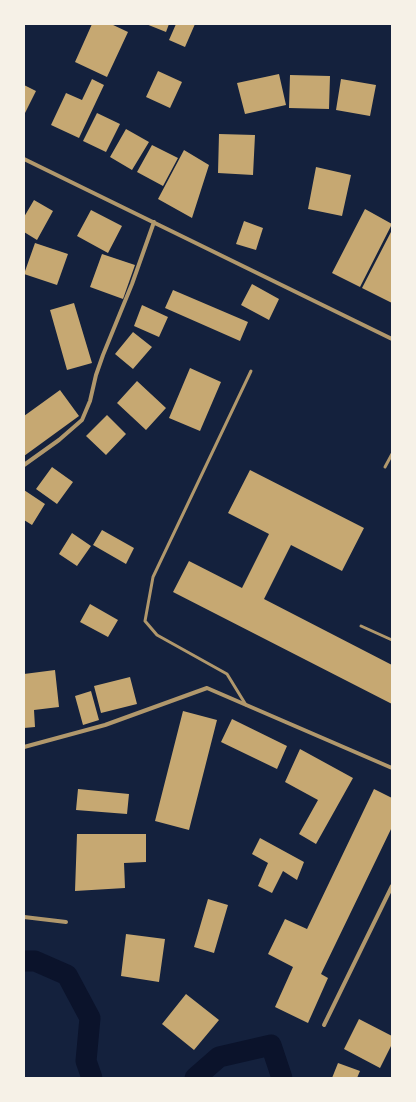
<!DOCTYPE html>
<html>
<head>
<meta charset="utf-8">
<style>
  body { margin:0 }
  #map { position:relative; width:416px; height:1102px; overflow:hidden; background:#14213d; font-family:Raleway,sans-serif }
  canvas { display:block }
  .frame { position:absolute; inset:0; border:25px solid #f6f1e7; pointer-events:none }
</style>
</head>
<body>
<div id="map">
<canvas width="416" height="1102"></canvas>
<div class="frame"></div>
</div>
<script>
const ctx = document.querySelector('canvas').getContext('2d');
ctx.lineJoin = 'round';
const poly = rows => new Path2D(rows.map(r => 'M' + r).join(''));
function strokePath(path, color, width, dash) { ctx.strokeStyle = color; ctx.lineWidth = width; ctx.lineCap = dash ? 'butt' : 'round'; ctx.setLineDash(dash || []); ctx.stroke(path); }
function fill(path, color) { ctx.fillStyle = color; ctx.fill(path, 'evenodd'); }
strokePath(poly([
  [24,961,35,961,67,975,90,1018,86,1061,92,1078],
  [195,1078,219,1057,271,1045,282,1078]
]), '#0b132b', 21);
fill(poly([
  [92,24,111,24,128,32,107,77,75,62],
  [146,24,169,24,166,32],
  [176,24,195,24,185,47,169,40],
  [158,71,182,82,170,108,146,97],
  [279,74,286,105,245,114,237,83],
  [290,75,330,76,329,109,289,108],
  [92,79,104,85,79,138,51,125,66,93,82,100],
  [341,79,376,85,370,116,336,110],
  [24,85,36,91,24,115],
  [97,113,120,124,106,152,83,141],
  [126,129,149,142,132,170,110,157],
  [219,134,255,135,253,175,218,173],
  [152,145,178,158,163,186,137,172],
  [184,150,209,165,192,218,158,199],
  [316,167,351,175,342,216,308,209],
  [34,200,53,211,37,240,24,232,24,217],
  [365,209,392,224,360,287,332,273],
  [91,210,122,226,108,253,77,236],
  [244,221,263,228,256,250,236,244],
  [392,230,392,303,362,288],
  [35,243,68,254,57,285,24,274],
  [102,254,135,265,123,299,90,287],
  [252,284,279,299,269,320,241,305],
  [173,290,248,322,240,341,165,308],
  [74,303,92,363,67,370,50,310],
  [142,305,168,317,159,337,134,326],
  [133,332,152,347,133,369,115,354],
  [190,368,221,382,200,431,169,418],
  [137,381,166,408,146,430,117,403],
  [60,390,79,416,24,456,24,416],
  [107,415,126,434,106,455,86,436],
  [52,467,73,482,57,504,36,489],
  [250,470,364,528,342,571,291,545,264,599,392,665,392,704,173,592,189,561,242,588,269,534,228,513],
  [24,490,45,504,32,525,24,520],
  [102,530,134,548,126,564,93,545],
  [72,533,91,546,77,566,59,554],
  [90,604,118,620,108,637,80,622],
  [55,670,59,707,34,710,35,727,24,728,24,674],
  [130,677,137,704,101,713,94,686],
  [91,691,99,720,83,725,75,696],
  [183,711,217,720,189,830,155,821],
  [232,719,287,746,277,769,221,742],
  [300,749,353,778,316,844,299,834,318,800,285,782],
  [78,789,129,794,127,814,76,810],
  [374,789,392,798,392,827,321,974,328,978,308,1023,275,1007,293,967,268,954,285,919,307,929],
  [77,834,146,834,146,862,124,863,125,888,75,891],
  [260,838,304,862,297,880,283,871,272,893,258,886,268,863,252,854],
  [208,899,228,905,214,953,194,947],
  [126,934,165,939,159,982,121,976],
  [186,994,219,1020,194,1050,162,1024],
  [359,1019,392,1036,392,1044,380,1068,344,1049],
  [338,1063,360,1071,357,1078,332,1078]
]), '#c6a872');
strokePath(poly([
  [385,467,392,454],
  [361,626,392,640],
  [246,705,227,674,157,635,145,621,153,577,251,371]
]), '#b1986c', 3);
strokePath(poly([
  [24,159,392,339],
  [24,465,59,440,82,420,90,401,96,375,103,355,132,284,154,222],
  [24,747,105,725,207,688,392,768],
  [24,917,66,922],
  [324,1025,392,886]
]), '#b1986c', 4);
</script>
</body>
</html>
